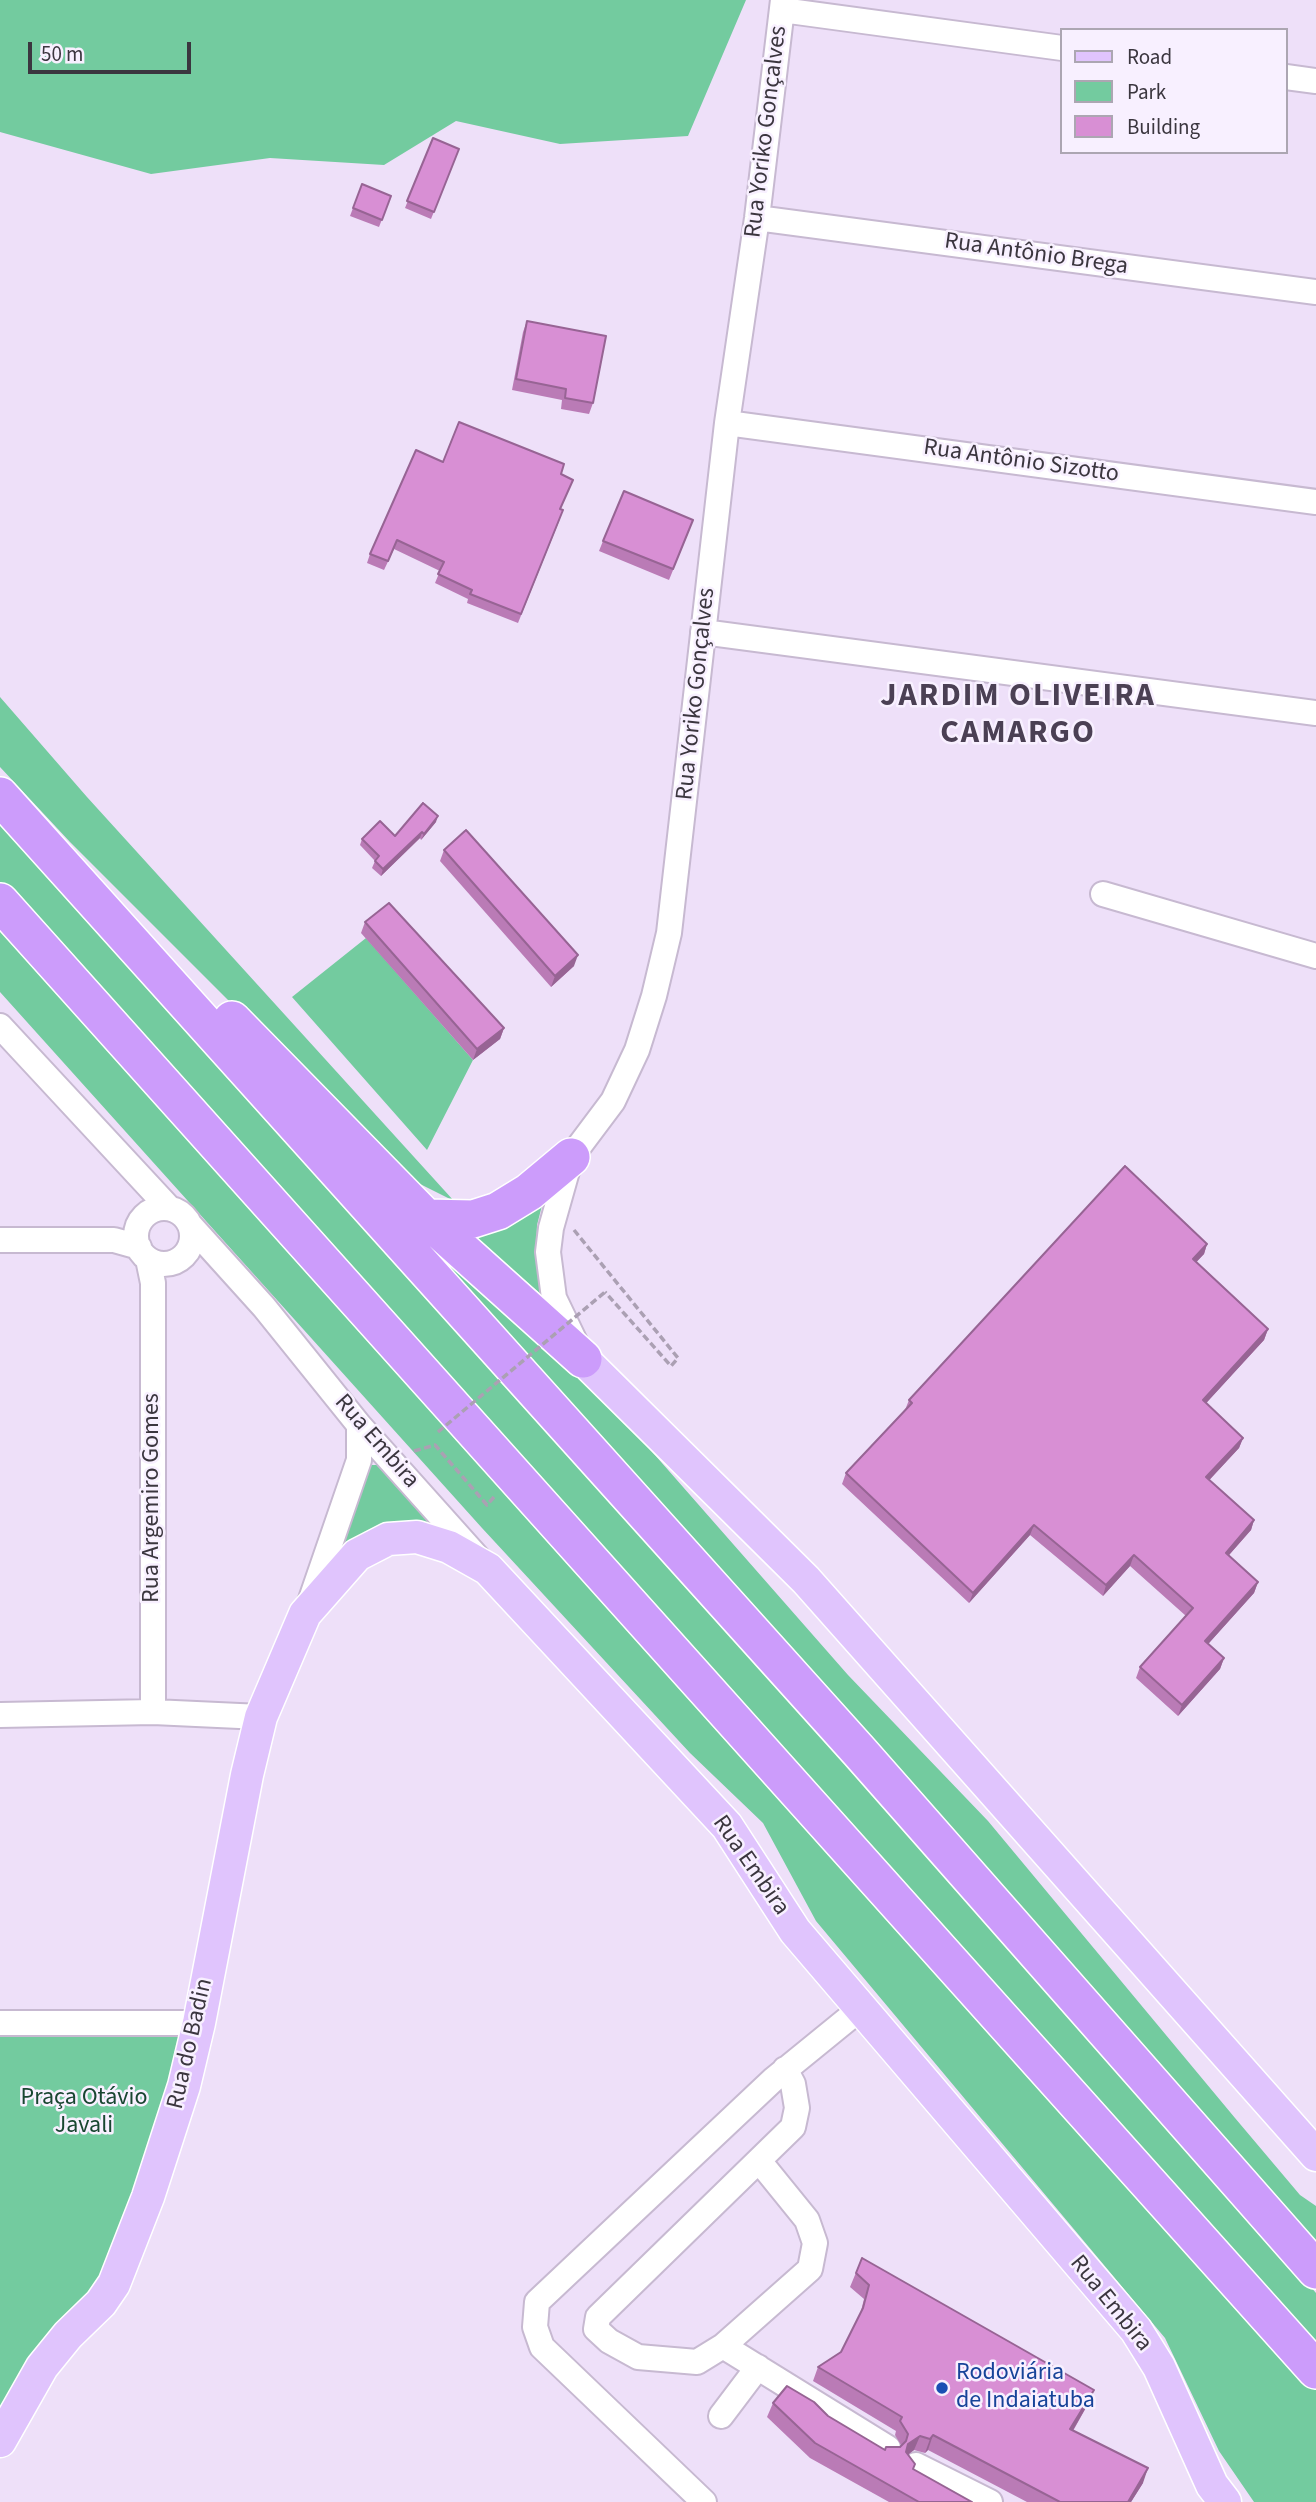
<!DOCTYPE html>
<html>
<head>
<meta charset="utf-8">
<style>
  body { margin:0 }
  #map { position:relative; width:1316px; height:2502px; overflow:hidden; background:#eee0f9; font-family:"Source Sans 3",sans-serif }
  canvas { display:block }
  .legend { position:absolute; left:1060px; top:28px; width:228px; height:126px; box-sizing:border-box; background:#f8f0ff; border:2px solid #aca6b2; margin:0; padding:9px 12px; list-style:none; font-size:21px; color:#3b363f }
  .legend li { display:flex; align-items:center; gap:14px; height:35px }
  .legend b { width:35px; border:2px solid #aca6b2 }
  .scale { position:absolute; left:28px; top:42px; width:163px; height:32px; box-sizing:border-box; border:4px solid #3b363f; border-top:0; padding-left:9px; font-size:21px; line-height:24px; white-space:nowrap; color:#3b363f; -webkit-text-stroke:5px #f8f0ff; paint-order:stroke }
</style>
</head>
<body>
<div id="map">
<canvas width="1316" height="2502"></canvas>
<ul class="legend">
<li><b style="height:9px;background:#e0c4fd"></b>Road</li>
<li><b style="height:19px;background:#73cb9f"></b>Park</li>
<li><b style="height:19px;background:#d88fd4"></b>Building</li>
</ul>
<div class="scale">50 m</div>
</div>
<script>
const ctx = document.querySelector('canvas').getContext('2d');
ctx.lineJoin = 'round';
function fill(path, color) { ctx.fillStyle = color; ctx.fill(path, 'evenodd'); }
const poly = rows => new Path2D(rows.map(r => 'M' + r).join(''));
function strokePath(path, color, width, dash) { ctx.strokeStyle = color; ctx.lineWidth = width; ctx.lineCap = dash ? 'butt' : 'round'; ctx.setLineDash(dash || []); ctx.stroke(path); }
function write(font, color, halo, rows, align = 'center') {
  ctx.font = font + ' "Source Sans 3",sans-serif'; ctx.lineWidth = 5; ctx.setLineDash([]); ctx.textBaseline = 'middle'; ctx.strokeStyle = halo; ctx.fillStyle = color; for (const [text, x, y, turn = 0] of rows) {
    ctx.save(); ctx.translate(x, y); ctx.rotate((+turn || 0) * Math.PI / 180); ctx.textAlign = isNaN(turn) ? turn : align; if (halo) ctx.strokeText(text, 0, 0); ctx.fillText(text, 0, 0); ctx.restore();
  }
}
fill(poly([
  [0,0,746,0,688,136,560,144,456,121,384,165,270,158,151,174,0,132],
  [0,697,87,797,454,1201,418,1183,379,1151,70,842,0,767],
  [0,818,1048,1984,1316,2293,1316,2348,232,1147,0,884],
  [0,921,1316,2387,1316,2502,1254,2502,1219,2451,1165,2338,816,1921,763,1823,690,1753,482,1528,0,992],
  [366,938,473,1060,427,1150,292,997],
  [546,1190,537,1225,536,1257,543,1296,466,1230],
  [383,1194,590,1381,848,1675,988,1821,1235,2118,1300,2195,1316,2206,1316,2243],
  [362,1465,386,1465,466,1544,424,1539,320,1586],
  [192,2028,114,2284,0,2433,0,2029]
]), '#73cb9f');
const minor = poly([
  [782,10,1062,48],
  [1286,77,1316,81],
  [757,218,1316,292],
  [727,423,1316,502],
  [703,632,1316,713],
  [1103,894,1316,956],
  [0,1026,169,1208],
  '136 1236a28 28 0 1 1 56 0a28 28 0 1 1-56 0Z',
  [190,1225,264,1307,359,1425,478,1558],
  [0,1240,114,1240,139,1247],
  [148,1259,153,1283,153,1712],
  [577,1346,554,1298,548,1252,551,1228,571,1157,613,1101,637,1050,654,996,669,933,727,423,757,218,783,0],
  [309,1605,359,1460,359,1425],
  [0,1715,153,1712,261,1717],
  [0,2023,199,2023],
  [760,2162,807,2220,815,2243,810,2269,723,2346,697,2362,638,2357,609,2341,596,2329,598,2317,793,2127,797,2108,793,2084,785,2069],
  [723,2346,888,2448],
  [721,2416,758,2367],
  [916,2465,990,2502],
  [704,2502,542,2347,535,2327,537,2302,774,2079,860,2009]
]);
const major = poly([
  [583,1359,806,1580,1316,2155],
  [0,2441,42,2367,68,2335,101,2303,114,2284,148,2197,184,2086,199,2023,247,1775,261,1717,305,1614,357,1555,388,1539,417,1537,449,1547,488,1569,727,1826,795,1931,1136,2330,1159,2367,1212,2485,1225,2502]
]);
const highway = poly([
  [0,796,859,1751,1316,2270],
  [0,902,1316,2370],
  [232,1020,426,1218,583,1359],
  [426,1218,473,1219,498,1211,529,1192,571,1157]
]);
strokePath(minor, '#c7b9d1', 28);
strokePath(major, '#fff', 35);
strokePath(highway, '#fff', 40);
strokePath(poly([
  [574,1230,678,1358,671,1366,605,1292],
  [414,1451,435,1445,487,1505,494,1497]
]), '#aba0b3', 3.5, [7, 3.5]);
strokePath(minor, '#fff', 24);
strokePath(major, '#e0c4fd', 32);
strokePath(highway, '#cc9cfb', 37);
strokePath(poly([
  [438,1432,605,1292]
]), '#aba0b3', 3.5, [7, 3.5]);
fill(poly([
  [433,138,459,149,431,219,405,208],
  [362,184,391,196,379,227,350,216],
  [527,321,593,403,589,414,561,409,562,400,512,390,523,332],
  [443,462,561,474,573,480,560,509,560,519,518,623,467,603,468,599,435,583,440,571,394,549,384,570,367,563,370,554],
  [689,531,669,580,599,551,603,541],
  [436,822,421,840,420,838,381,876,372,868,375,861,360,845,362,839,395,836],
  [444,850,574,966,551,987,440,861],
  [365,922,504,1028,500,1039,473,1060,361,933],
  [1207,1244,1204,1254,1196,1262,1268,1329,1264,1340,1206,1403,1243,1438,1239,1448,1209,1480,1254,1520,1251,1530,1229,1555,1258,1582,1254,1593,1208,1644,1224,1658,1220,1669,1178,1716,1136,1678,1140,1667,1186,1616,1130,1566,1103,1596,1030,1535,969,1603,842,1484,846,1473,905,1410,909,1400],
  [862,2258,1088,2404,1073,2431,1143,2483,1131,2502,1027,2502,928,2450,925,2453,914,2450,908,2455,913,2470,972,2502,889,2502,810,2458,767,2417,773,2403,828,2416,885,2450,900,2447,901,2445,895,2435,896,2431,813,2381,818,2367,841,2352,860,2315,864,2299,850,2287]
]), '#ba7bb6');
fill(poly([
  [438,816,436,822,421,840,424,834],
  [422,832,420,838,381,876,383,869],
  [578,955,574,966,551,987,555,976],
  [504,1028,500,1039,473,1060,477,1049],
  [1207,1244,1204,1254,1189,1270,1193,1259],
  [1268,1329,1264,1340,1199,1411,1203,1400],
  [1243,1438,1239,1448,1202,1488,1206,1477],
  [1254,1520,1251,1530,1222,1563,1226,1553],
  [1034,1525,1030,1535,969,1603,973,1593],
  [1134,1555,1130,1566,1103,1596,1106,1585],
  [1258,1582,1254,1593,1201,1652,1205,1641],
  [1224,1658,1220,1669,1178,1716,1182,1705],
  [1094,2390,1088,2404,1065,2444,1070,2429],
  [933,2435,928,2450,925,2453,930,2439],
  [920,2436,914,2450,903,2458,908,2444],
  [1148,2468,1143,2483,1131,2502,1128,2502]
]), '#976494');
const building = poly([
  [433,138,459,149,434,212,407,201,433,138],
  [362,184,391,196,382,220,353,208,362,184],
  [527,321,606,336,593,403,565,398,566,389,516,379,527,321],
  [459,422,564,464,561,474,573,480,560,509,563,510,521,614,470,594,472,590,438,574,444,562,397,540,388,561,370,554,416,450,443,462,459,422],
  [624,491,693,520,673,569,603,541,624,491],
  [423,803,438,816,424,834,422,832,383,869,375,861,379,856,362,839,380,821,395,836,423,803],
  [466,830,578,955,555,976,444,850,466,830],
  [389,903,504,1028,477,1049,365,922,389,903],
  [1125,1166,1207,1244,1193,1259,1268,1329,1203,1400,1243,1438,1206,1477,1254,1520,1226,1553,1258,1582,1205,1641,1224,1658,1182,1705,1140,1667,1193,1608,1134,1555,1106,1585,1034,1525,973,1593,846,1473,912,1403,909,1400,1125,1166],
  [862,2258,1094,2390,1070,2429,1148,2468,1128,2502,1060,2502,933,2435,930,2439,920,2436,908,2444,906,2452,915,2464,913,2469,972,2502,919,2502,815,2443,773,2403,787,2386,814,2402,828,2416,885,2450,886,2447,900,2447,906,2441,908,2434,900,2421,902,2417,818,2367,841,2352,863,2308,869,2285,856,2273,862,2258]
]);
fill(building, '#d88fd4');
strokePath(building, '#976494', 2);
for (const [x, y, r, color] of [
  [942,2388,7,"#1a4fb4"]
]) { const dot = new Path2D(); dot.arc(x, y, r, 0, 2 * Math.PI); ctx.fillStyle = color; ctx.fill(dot); strokePath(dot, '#f8f0ff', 2.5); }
write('24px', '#3b363f', '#f8f0ff', [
  ["Rua Yoriko Gonçalves",767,132,-83],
  ["Rua Antônio Brega",1036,255,8],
  ["Rua Antônio Sizotto",1021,462,8],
  ["Rua Yoriko Gonçalves",697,694,-84],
  ["Rua Embira",376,1442,49],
  ["Rua Argemiro Gomes",153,1498,-90],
  ["Rua Embira",750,1866,55],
  ["Rua do Badin",191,2044,-77],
  ["Rua Embira",1110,2304,51]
]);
write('24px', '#184631', '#f8f0ff', [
  ["Praça Otávio",84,2099],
  ["Javali",84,2127]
]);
write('24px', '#164399', '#f8f0ff', [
  ["Rodoviária",956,2374],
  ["de Indaiatuba",956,2402]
], 'left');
ctx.letterSpacing = '2px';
write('bold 32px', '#4b4054', '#f8f0ff', [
  ["JARDIM OLIVEIRA",1018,698],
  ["CAMARGO",1018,735]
]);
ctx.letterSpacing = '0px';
</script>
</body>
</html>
